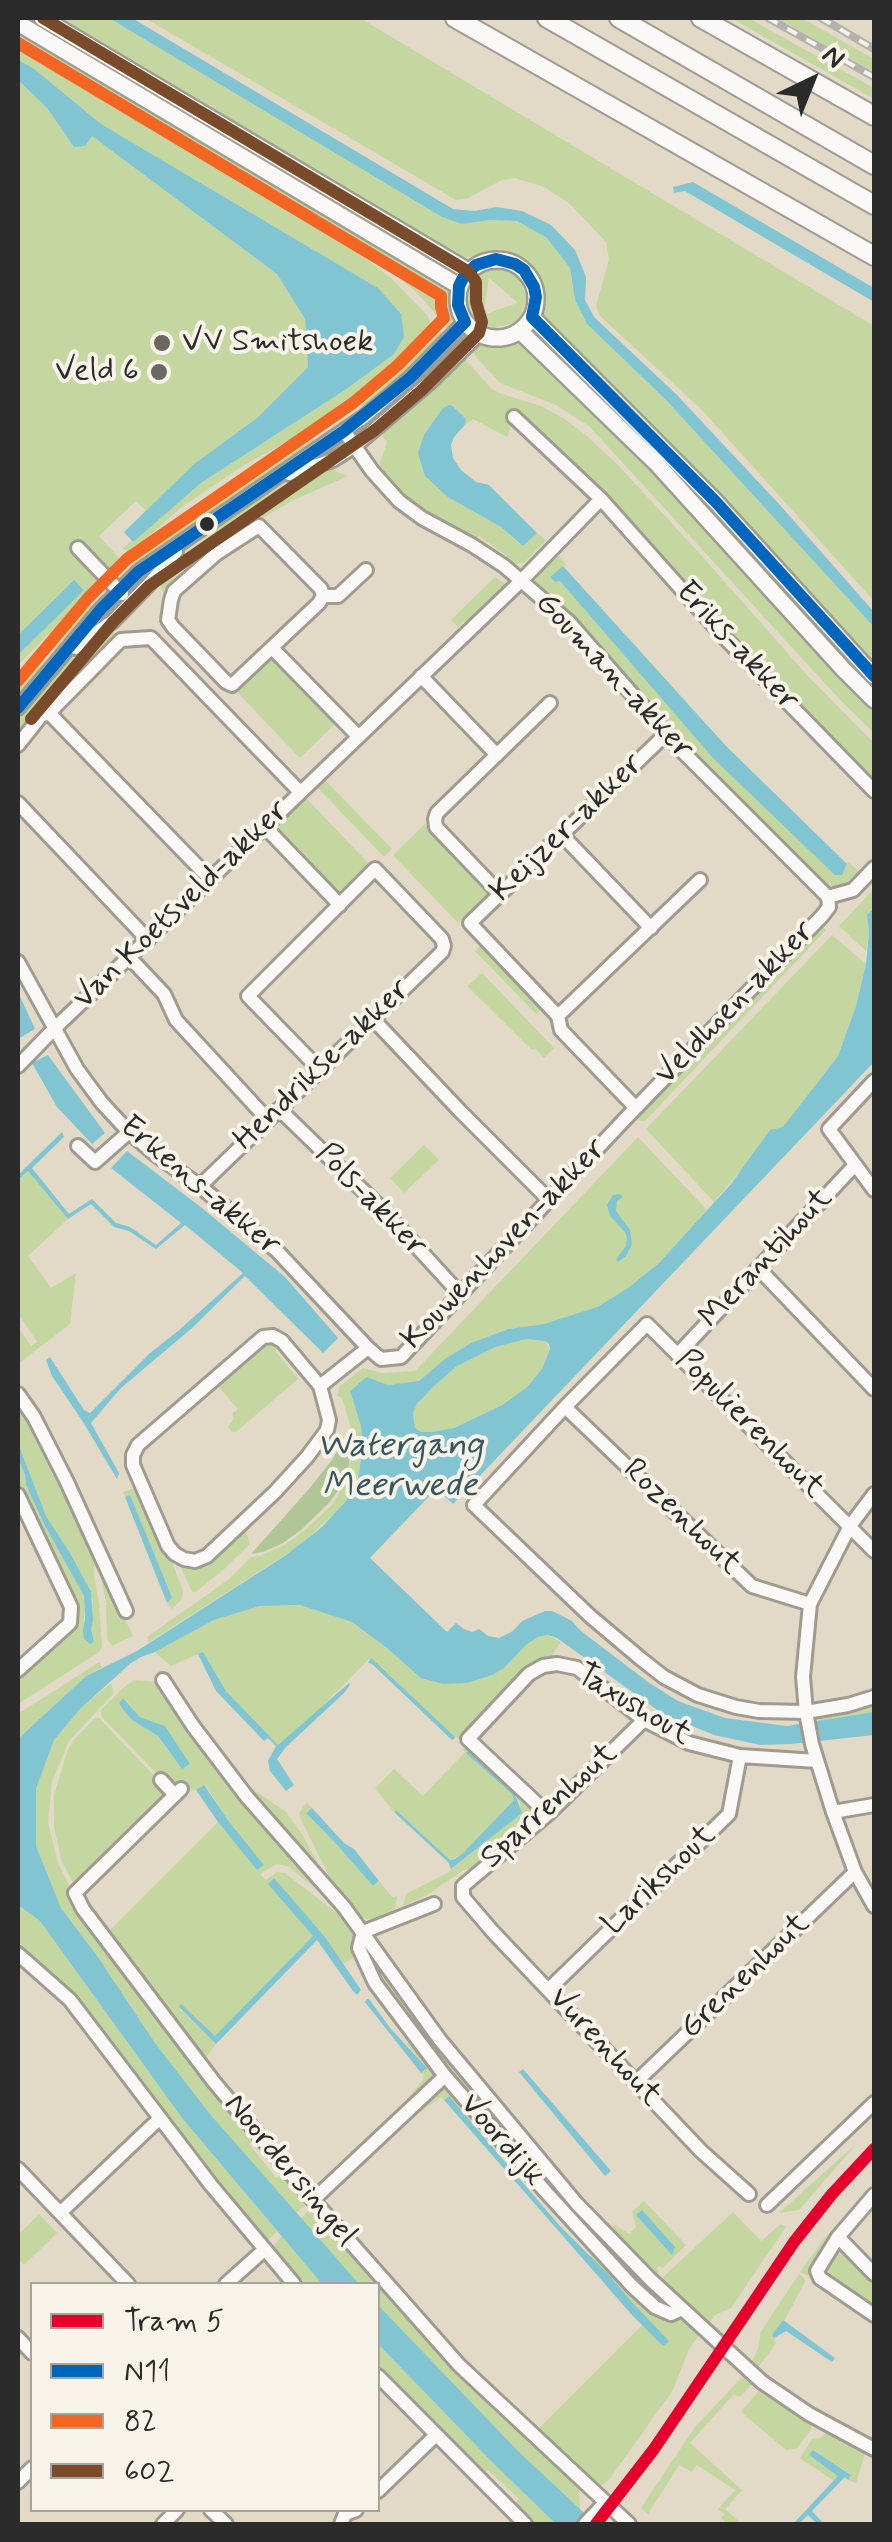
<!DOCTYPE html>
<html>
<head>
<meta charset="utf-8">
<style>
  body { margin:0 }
  #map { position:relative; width:892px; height:2542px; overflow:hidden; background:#e2dac7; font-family:Mynerve,sans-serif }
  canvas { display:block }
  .frame { position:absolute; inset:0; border:20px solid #2b2b2b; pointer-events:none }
  .legend { position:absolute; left:30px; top:2282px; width:350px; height:230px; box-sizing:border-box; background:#f7f3e8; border:2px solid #a5a39c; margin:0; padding:12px 18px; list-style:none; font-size:30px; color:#2b2b2b }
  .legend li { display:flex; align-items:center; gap:20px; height:50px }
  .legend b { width:50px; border:2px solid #a5a39c }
  .north { position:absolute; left:762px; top:30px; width:100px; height:100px; -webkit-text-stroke:8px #f7f3e8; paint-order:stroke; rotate:43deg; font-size:28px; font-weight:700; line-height:40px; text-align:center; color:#2b2b2b }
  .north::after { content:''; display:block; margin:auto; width:35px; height:45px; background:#2b2b2b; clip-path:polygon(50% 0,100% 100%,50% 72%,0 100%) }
</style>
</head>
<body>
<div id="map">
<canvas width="892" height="2542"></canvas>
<div class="frame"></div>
<ul class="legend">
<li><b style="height:12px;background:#e4002b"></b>Tram 5</li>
<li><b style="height:12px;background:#0065bd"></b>N11</li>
<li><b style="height:12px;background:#f26522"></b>82</li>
<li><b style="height:12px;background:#7a4b2a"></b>602</li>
</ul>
<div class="north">N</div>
</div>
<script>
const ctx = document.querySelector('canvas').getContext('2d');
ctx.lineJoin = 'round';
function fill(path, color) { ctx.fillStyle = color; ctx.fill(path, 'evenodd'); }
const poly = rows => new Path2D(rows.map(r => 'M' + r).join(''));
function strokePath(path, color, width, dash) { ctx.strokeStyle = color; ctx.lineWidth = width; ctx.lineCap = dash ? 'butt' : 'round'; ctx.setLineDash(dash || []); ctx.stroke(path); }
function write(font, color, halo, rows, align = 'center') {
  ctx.font = font + ' Mynerve,sans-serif'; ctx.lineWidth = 8; ctx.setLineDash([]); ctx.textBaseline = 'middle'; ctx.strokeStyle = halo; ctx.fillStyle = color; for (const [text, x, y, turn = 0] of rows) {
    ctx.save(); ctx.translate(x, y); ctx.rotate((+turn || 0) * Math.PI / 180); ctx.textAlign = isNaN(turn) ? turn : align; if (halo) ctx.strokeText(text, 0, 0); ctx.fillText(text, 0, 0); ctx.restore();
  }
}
fill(poly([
  [18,18,34,18,441,259,436,268],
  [50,18,109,18,442,217,462,224,490,220,517,221,547,238,570,268,575,300,587,324,667,401,874,627,874,673,543,318,545,301,542,283,532,264,518,255,500,249,465,258,450,255],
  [145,18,360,18,874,326,874,601,701,409,599,315,596,306,609,259,606,242,569,203,544,187,515,178,502,180,466,199,456,200],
  [731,18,748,18,874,88,874,99],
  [777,18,802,18,874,59,874,72],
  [18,27,448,288,453,318,450,330,416,292,364,248,330,226,18,40],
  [18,48,346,243,392,279,428,316,431,324,427,333,416,347,361,394,316,426,244,465,179,509,129,554,123,548,201,483,345,390,378,288,101,124,33,68,18,60],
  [18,80,47,108,74,147,92,135,277,274,305,319,308,367,257,418,194,464,146,511,136,501,99,536,122,561,110,573,89,552,89,548,78,557,101,581,18,665,18,655,83,589,73,581,18,635],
  [495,268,505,269,521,280,526,299,520,317,512,324,493,328,475,319,467,302,471,283,477,275],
  [489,278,517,302,517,303,483,315],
  [440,331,444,336,364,411,361,404,402,369],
  [550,340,668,457,874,684,874,696,544,347],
  [511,341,526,346,625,439,874,712,874,733,842,702,589,426,556,405,500,383,469,349,474,344,486,342,494,344],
  [443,352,449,358,380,420,375,412],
  [463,357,491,388,499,393,541,406,563,418,587,436,618,465,701,555,807,675,874,743,874,786,757,667,603,495,512,423,507,437,473,419,464,426,465,419,454,406,448,405,448,497,501,527,522,546,537,533,546,540,524,563,512,565,505,560,507,556,479,536,475,540,417,512,377,472,387,442,379,432],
  [313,437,317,444,289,465,205,516,155,558,137,566,133,561,174,523,213,493],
  [331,465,335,471,348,476,296,499,250,525,243,523,209,547,172,579,172,586,166,597,164,597,160,585,177,559,215,532,214,529,247,505,288,483],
  [559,556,566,564,550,577,555,582,560,581,842,875,849,862,859,872,846,887,831,886,828,889,682,743,538,589,540,586,536,581,537,575],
  [495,577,507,585,470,622,464,621,458,627,451,620],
  [88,604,96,608,69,644,58,633],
  [110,629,119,637,110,646,103,645,51,698,51,704,18,739,18,716,27,704,88,642],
  [56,635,64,644,56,651,53,649,40,663,44,669,18,698,18,675],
  [268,659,275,659,337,722,300,758,235,690],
  [325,780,392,849,384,857,317,787],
  [306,798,371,866,344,892,339,894,333,891,273,830],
  [427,822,491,891,458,923,393,855],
  [874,889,874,908,867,915,869,932,866,951,839,926],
  [820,923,826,930,645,1121,640,1121,635,1115],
  [832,935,866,964,856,1006,838,1056,783,1128,751,1158,714,1202,646,1129],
  [484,942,545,1005,536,1014,475,951],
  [482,973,554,1048,544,1058,535,1048,532,1050,467,986],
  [638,1137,707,1210,659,1263,628,1288,597,1307,544,1324,507,1329,471,1343,446,1358,419,1381,350,1391,361,1426,363,1448,361,1465,353,1490,338,1510,299,1546,149,1642,147,1637,228,1580,251,1557,260,1556,284,1545,305,1530,332,1505,346,1481,353,1451,350,1425,342,1398,337,1396,340,1386,363,1368,383,1373,415,1371],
  [424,1145,439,1160,404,1193,390,1178],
  [28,1171,68,1219,28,1256,51,1288,76,1273,70,1324,18,1364,18,1327,31,1346,37,1342,18,1313,18,1181],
  [527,1339,545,1341,550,1349,542,1369,527,1387,501,1405,454,1428,432,1432,421,1432,415,1428,413,1412,417,1404,434,1386,457,1366,495,1347],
  [268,1344,275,1346,277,1353,298,1379,236,1432,232,1432,228,1427,234,1418,232,1414,238,1409,218,1386],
  [19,1405,46,1451,52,1475,59,1474,95,1555,94,1576,99,1603,102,1647,99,1652,18,1704,18,1680,52,1648,75,1621,77,1615,76,1604,18,1489,18,1458,25,1475,26,1485,45,1526,84,1596,84,1639,90,1643,94,1641,91,1629,93,1600,70,1553,46,1516,18,1443],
  [135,1488,138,1489,169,1554,183,1591,182,1599,172,1609,167,1603,172,1596,130,1496,125,1497,123,1492],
  [245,1528,250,1544,224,1569,196,1592,192,1592,178,1561,186,1564],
  [101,1569,133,1636,112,1646,107,1639,106,1603,100,1572],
  [300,1605,352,1622,387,1648,504,1668,527,1644,538,1637,548,1635,561,1642,553,1654,553,1660,526,1671,461,1739,455,1737,369,1659,315,1714,278,1745,226,1691,203,1652,171,1666,155,1652,214,1620,260,1606],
  [99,1662,102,1667,86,1676,18,1739,18,1714],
  [134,1680,161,1682,242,1800,327,1897,287,1866,277,1864,260,1874,266,1880,277,1872,285,1873,346,1920,354,1932,358,1952,356,1956,343,1964,325,1937,273,1879,313,1936,215,2037,182,2005,179,2008,216,2044,204,2060,128,1961,109,1931,218,1822,257,1869,263,1864,230,1823,205,1785,196,1790,185,1791,168,1785,101,1716,101,1710,122,1689],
  [125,1699,140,1717,165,1726,190,1764,182,1769,158,1736,132,1720,119,1703],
  [111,1683,114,1693,69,1741,52,1782,48,1822,58,1863,71,1889,72,1906,131,1988,253,2140,249,2144,276,2177,281,2175,306,2204,296,2213,210,2114,155,2043,98,1957,61,1908,36,1846,36,1789,54,1740,81,1708],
  [874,1700,874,1712,819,1723,816,1714],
  [95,1718,99,1718,159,1781,157,1785,164,1792,164,1797,74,1885,62,1862,54,1828,54,1795,67,1752,74,1740],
  [467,1745,539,1812,539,1816,472,1874,467,1869,464,1870,427,1895,403,1906,406,1894,447,1873,521,1813,520,1804,514,1792,469,1750,467,1753,512,1794,514,1800,462,1854,450,1860,396,1810,394,1812,375,1788,394,1769,423,1796,465,1752,463,1749],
  [241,1781,286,1812,302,1834,325,1877],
  [307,1802,312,1808,306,1812,312,1820,339,1847,374,1886,379,1881,392,1897,397,1896,395,1909,374,1919,366,1919,358,1914,336,1890,301,1820,299,1813],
  [18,1905,40,1921,182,2118,277,2231,267,2241,188,2149,64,1987,18,1946],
  [364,1947,405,2003,566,2201,672,2307,664,2307,643,2292,451,2078,377,1977],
  [412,2042,434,2071,433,2081,389,2122,423,2080,424,2075,421,2073,426,2067,406,2043],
  [443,2086,448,2086,501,2145,495,2149,449,2097,444,2100,441,2097,416,2115,437,2095,436,2092],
  [858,2142,799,2210,779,2213],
  [874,2183,874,2189,829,2241,808,2276,800,2272,823,2240],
  [644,2201,686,2245,663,2268,660,2266,657,2268,659,2272,655,2276,611,2230,614,2224,629,2234,636,2227,632,2212],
  [309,2210,315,2210,460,2375,579,2486,580,2510,519,2452,378,2305,378,2284,359,2284,320,2242,301,2218],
  [733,2212,761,2241,781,2224,786,2227,731,2308,715,2315,708,2324,661,2279],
  [39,2214,57,2233,24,2265,18,2258,18,2235],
  [282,2236,322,2284,306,2284,272,2247],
  [836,2249,845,2251,874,2281,874,2310,823,2272],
  [595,2252,664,2317,686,2320,700,2334,689,2349,673,2390,609,2480,599,2487,540,2432,540,2427,642,2325,663,2345,668,2341,590,2257],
  [799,2274,805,2279,805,2282,784,2321,782,2321,773,2336,776,2343,757,2369,751,2364,759,2346,760,2333],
  [378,2344,497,2467,556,2524,537,2524,515,2504,519,2499,488,2470,484,2473,378,2364],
  [745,2374,755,2381,740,2397,734,2394,690,2443,742,2490,725,2509,742,2524,728,2524,721,2518,724,2514,718,2509,735,2490,697,2465,692,2472,679,2465,648,2514,641,2508,695,2427],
  [760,2389,765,2389,812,2421,811,2430,797,2448,786,2450,741,2412],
  [828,2431,862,2449,865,2453,856,2483,848,2480,851,2474,813,2450,809,2455,839,2476,834,2481,800,2458,812,2439,820,2438]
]), '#c4d7a0');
fill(poly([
  [350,1446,349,1465,342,1485,329,1503,301,1530,283,1543,263,1552,251,1554,309,1489,332,1460,337,1451]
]), '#b0c697');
fill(poly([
  [109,18,132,18,453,209,474,211,496,207,522,211,551,225,575,250,586,277,585,300,594,317,676,394,779,504,874,612,874,627,667,401,587,324,575,300,570,268,547,238,517,221,490,220,462,224,442,217],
  [18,60,33,68,101,124,378,288,401,314,404,337,394,354,345,390,201,483,133,542,124,532,194,464,257,418,308,367,305,319,277,274,92,136,85,146,74,147,47,108,18,80],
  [693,182,874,288,874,302,685,191,674,193,673,187],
  [449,405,453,406,466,419,464,426,454,437,451,445,453,458,461,470,476,482,489,485,537,533,523,546,501,527,448,497,425,476,418,453,424,435,443,408],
  [563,566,726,746,847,864,842,875,835,875,714,759,560,581,555,582,550,577],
  [74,580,84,590,18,655,18,635],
  [874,908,874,1062,453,1504,436,1489,370,1558,447,1632,456,1623,464,1629,472,1632,479,1629,488,1636,499,1638,513,1631,522,1621,545,1611,552,1611,572,1621,581,1631,648,1682,678,1701,725,1718,787,1726,874,1712,874,1735,791,1744,760,1745,714,1735,663,1714,557,1638,548,1635,538,1637,527,1644,504,1668,492,1675,467,1683,443,1684,421,1678,387,1648,352,1622,300,1605,260,1606,214,1620,155,1652,141,1657,131,1663,81,1708,54,1740,36,1789,36,1846,61,1908,98,1957,155,2043,210,2114,359,2284,322,2284,182,2118,40,1921,18,1905,18,1739,86,1676,137,1651,286,1555,322,1527,345,1502,358,1478,363,1448,361,1426,350,1391,367,1377,388,1385,419,1381,446,1358,471,1343,508,1329,544,1324,597,1307,628,1288,659,1263,731,1184,770,1130,783,1127,838,1056,856,1006,866,964,869,932,867,915],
  [527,1339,545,1341,549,1344,550,1349,542,1369,527,1387,502,1405,454,1428,432,1432,421,1432,415,1428,413,1413,417,1404,434,1386,457,1366,495,1347],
  [18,992,35,1029,18,1039],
  [48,1055,105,1133,92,1144,57,1107,32,1063],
  [62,1132,64,1137,32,1168,69,1214,92,1199,116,1223,130,1227,156,1245,181,1223,111,1168,127,1151,202,1208,285,1277,338,1338,323,1353,245,1276,191,1329,121,1388,91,1423,119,1473,117,1479,83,1422,52,1376,46,1360,50,1357,84,1410,90,1413,150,1353,178,1331,243,1273,185,1225,156,1249,129,1231,114,1227,91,1204,68,1219,28,1171,18,1180,18,1175],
  [620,1194,623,1197,617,1201,616,1211,630,1230,632,1244,626,1256,618,1262,616,1259,626,1246,627,1238,625,1232,610,1216,607,1205,613,1195],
  [18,1443,46,1516,70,1553,91,1592,93,1620,91,1629,94,1642,90,1644,84,1639,83,1631,85,1619,84,1596,45,1526,26,1485,25,1475,18,1458],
  [130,1495,172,1597,167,1603,125,1497],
  [203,1652,226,1691,278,1745,349,1683,350,1685,343,1694,286,1747,277,1759,294,1785,286,1791,270,1771,268,1761,276,1746,268,1738,264,1741,216,1691,198,1654],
  [371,1658,455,1737,454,1739,452,1740,372,1664,368,1663],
  [123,1698,140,1717,165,1726,190,1764,182,1769,158,1736,132,1720,124,1711,119,1703],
  [469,1750,514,1792,522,1813,451,1869,448,1862,394,1812,396,1810,450,1860,455,1859,462,1854,514,1800,512,1794,466,1753],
  [204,1785,230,1823,264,1865,257,1870,218,1822,196,1790],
  [312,1808,344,1843,354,1849,379,1881,373,1886,339,1847,306,1813],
  [274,1878,325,1937,361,1990,357,1995,353,1991,317,1940,216,2044,179,2007,181,2004,215,2036,313,1936,268,1884],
  [367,1999,369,1999,391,2029,427,2068,421,2073,365,2002],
  [523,2069,611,2171,605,2176,519,2072],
  [449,2096,559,2225,610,2276,630,2300,669,2341,663,2346,631,2314,444,2100],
  [642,2210,675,2247,672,2255,636,2215],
  [378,2305,519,2452,596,2524,556,2524,497,2467,378,2344],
  [783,2320,835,2358,832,2362,786,2331,774,2338,772,2335],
  [813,2450,851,2475,848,2480,845,2477,842,2480,812,2511,824,2524,817,2524,808,2515,799,2524,793,2524,838,2476,809,2455]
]), '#81c5d2');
const minor = poly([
  [344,431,372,471,399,501,422,518,472,545,504,566,569,622,681,750,828,897],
  [289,474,333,460,355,446,429,383,479,334],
  [601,499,724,637,874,791],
  [259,526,321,589,323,596,319,603,232,685,226,682,173,627,168,620,171,600,174,591,216,554,259,526],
  [78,548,122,594],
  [323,596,338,596,366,570],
  [75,648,113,621,149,584,176,552],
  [272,648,358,736],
  [421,676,497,755],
  [18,708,101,609,138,572,364,417,410,378,465,322],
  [18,745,41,716,49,713],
  [18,803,148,940],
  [265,827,340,905],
  [562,835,651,928],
  [210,879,49,713,121,640,151,638,300,792],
  [500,894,436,827,435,819,437,813,550,703],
  [828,897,853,890,874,868],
  [129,957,164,994,176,1020,268,1120],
  [18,962,77,1069,102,1103,129,1132,156,1155,200,1186,277,1251,368,1348,381,1359,401,1357,626,1118,822,916,829,907,828,897],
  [558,1016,700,880],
  [372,1018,460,1111,549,1200],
  [18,1066,55,1028,521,581,601,499,514,417],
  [874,1081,829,1129,874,1190],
  [636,1108,561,1030,558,1016,470,923,666,734],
  [279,1109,384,1211,460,1294],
  [78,1146,95,1162,129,1132],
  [200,1186,442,952,444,946,442,939,375,869,248,996,319,1069],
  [758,1268,874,1389],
  [678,1354,855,1165],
  [320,1386,282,1341,273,1336,263,1337,138,1445,133,1455,133,1465,168,1546,175,1554,184,1559,195,1561,207,1556,275,1492,307,1457,327,1430,329,1420,320,1386,368,1348],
  [18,1394,34,1417,67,1482,126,1611],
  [565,1407,752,1586,810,1604],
  [874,1494,850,1526,810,1604,803,1677,806,1712,812,1744,833,1812,855,1872,874,1906],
  [18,1495,71,1607,70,1623,18,1670],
  [874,1551,647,1324,565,1407,474,1505,590,1616,641,1659,664,1677,698,1695,736,1707,759,1711,806,1712,848,1705,874,1697],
  [163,1680,193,1726,247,1797,344,1907,440,2040,577,2204,652,2281,762,2382,809,2414,874,2449],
  [644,1720,548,1814,463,1886,463,1897,493,1932,701,2151,749,2194],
  [161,1780,175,1795],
  [181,1789,75,1893,83,1909,214,2082,313,2200,459,2365,629,2524],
  [833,1812,874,1805],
  [548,1814,468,1739,529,1674,543,1666,557,1664,577,1668,644,1720,689,1743,740,1756,817,1761],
  [434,1904,363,1932,359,1948,375,1983,445,2076,545,2191,632,2286,655,2307,671,2314,682,2309],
  [18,1954,70,2000,211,2185,294,2284],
  [549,1989,729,1814,740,1756],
  [636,2082,855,1872],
  [18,2169,128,2284],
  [874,2195,838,2237,817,2271,820,2278,874,2315],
  [313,2200,445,2076],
  [767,2205,874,2103],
  [60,2213,159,2119],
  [838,2237,874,2274],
  [226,2284,264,2250],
  [18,2338,32,2353],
  [378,2376,525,2524],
  [18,2482,32,2468],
  [378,2491,435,2436],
  [211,2510,226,2524],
  [163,2524,177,2510],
  [341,2524,345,2514,356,2510],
  [585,2524,605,2503]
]);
const major = poly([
  [42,18,468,271],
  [18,23,459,286],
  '458 299a39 39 0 1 1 78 0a39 39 0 1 1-78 0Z',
  [532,317,715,501,874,676],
  [520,331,656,463,843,669,874,700]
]);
const highway = poly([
  [455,18,874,256],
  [547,18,874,205],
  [619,18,874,165],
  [701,18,874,116]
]);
strokePath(minor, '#9f9b91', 18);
strokePath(major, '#9f9b91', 20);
strokePath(highway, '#9f9b91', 22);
strokePath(minor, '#fbf9f7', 12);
strokePath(major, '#fbf9f7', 15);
strokePath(highway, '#fbf9f7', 18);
const rail = poly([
  [768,18,874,77],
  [821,18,874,49]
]);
strokePath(rail, '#b2b1ae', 8);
strokePath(rail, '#f7f3e8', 4, [11]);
strokePath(poly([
  [18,708,101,609,138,572,344,431,410,378,465,322,458,305,459,286,463,278,476,265,496,259,515,264,524,270,534,287,536,297,532,317,715,501,874,676]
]), '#0065bd', 12);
strokePath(poly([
  [18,43,441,296,441,307,444,318,398,365,353,403,127,559,88,598,18,681]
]), '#f26522', 12);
strokePath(poly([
  [31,719,114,621,149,586,375,430,422,390,479,333,482,322,476,302,476,282,469,272,43,18]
]), '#7a4b2a', 12);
strokePath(poly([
  [596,2524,654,2449,794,2242,832,2194,874,2149]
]), '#e4002b', 12);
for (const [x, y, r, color] of [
  [162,343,10,"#6b6862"],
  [159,372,10,"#6b6862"],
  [207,524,9,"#2b2b2b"]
]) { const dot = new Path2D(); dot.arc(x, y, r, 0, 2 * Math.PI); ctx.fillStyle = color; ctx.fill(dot); strokePath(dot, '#f7f3e8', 4); }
write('32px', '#2b2b2b', '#f7f3e8', [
  ["VV Smitshoek",182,343],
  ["Veld 6",139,372,"right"]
], 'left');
write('32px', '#2b2b2b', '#f7f3e8', [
  ["Eriks-akker",736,647,47],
  ["Gouman-akker",613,677,47],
  ["Keijzer-akker",568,829,-44],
  ["Van Koetsveld-akker",182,906,-44],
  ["Veldhoen-akker",736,1004,-46],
  ["Hendrikse-akker",323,1066,-44],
  ["Erkens-akker",199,1187,40],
  ["Pols-akker",370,1201,46],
  ["Kouwenhoven-akker",505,1245,-46],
  ["Merantihout",767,1259,-47],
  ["Populierenhout",749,1425,45],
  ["Rozenhout",681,1518,44],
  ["Taxushout",633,1706,31],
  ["Sparrenhout",550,1807,-42],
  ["Larikshout",660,1881,-44],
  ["Grenenhout",746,1977,-44],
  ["Vurenhout",604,2048,47],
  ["Voordijk",501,2141,49],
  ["Noordersingel",289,2171,50]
]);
write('italic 35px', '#38565e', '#f7f3e8', [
  ["Watergang",400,1448],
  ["Meerwede",400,1488]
]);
</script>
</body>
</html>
